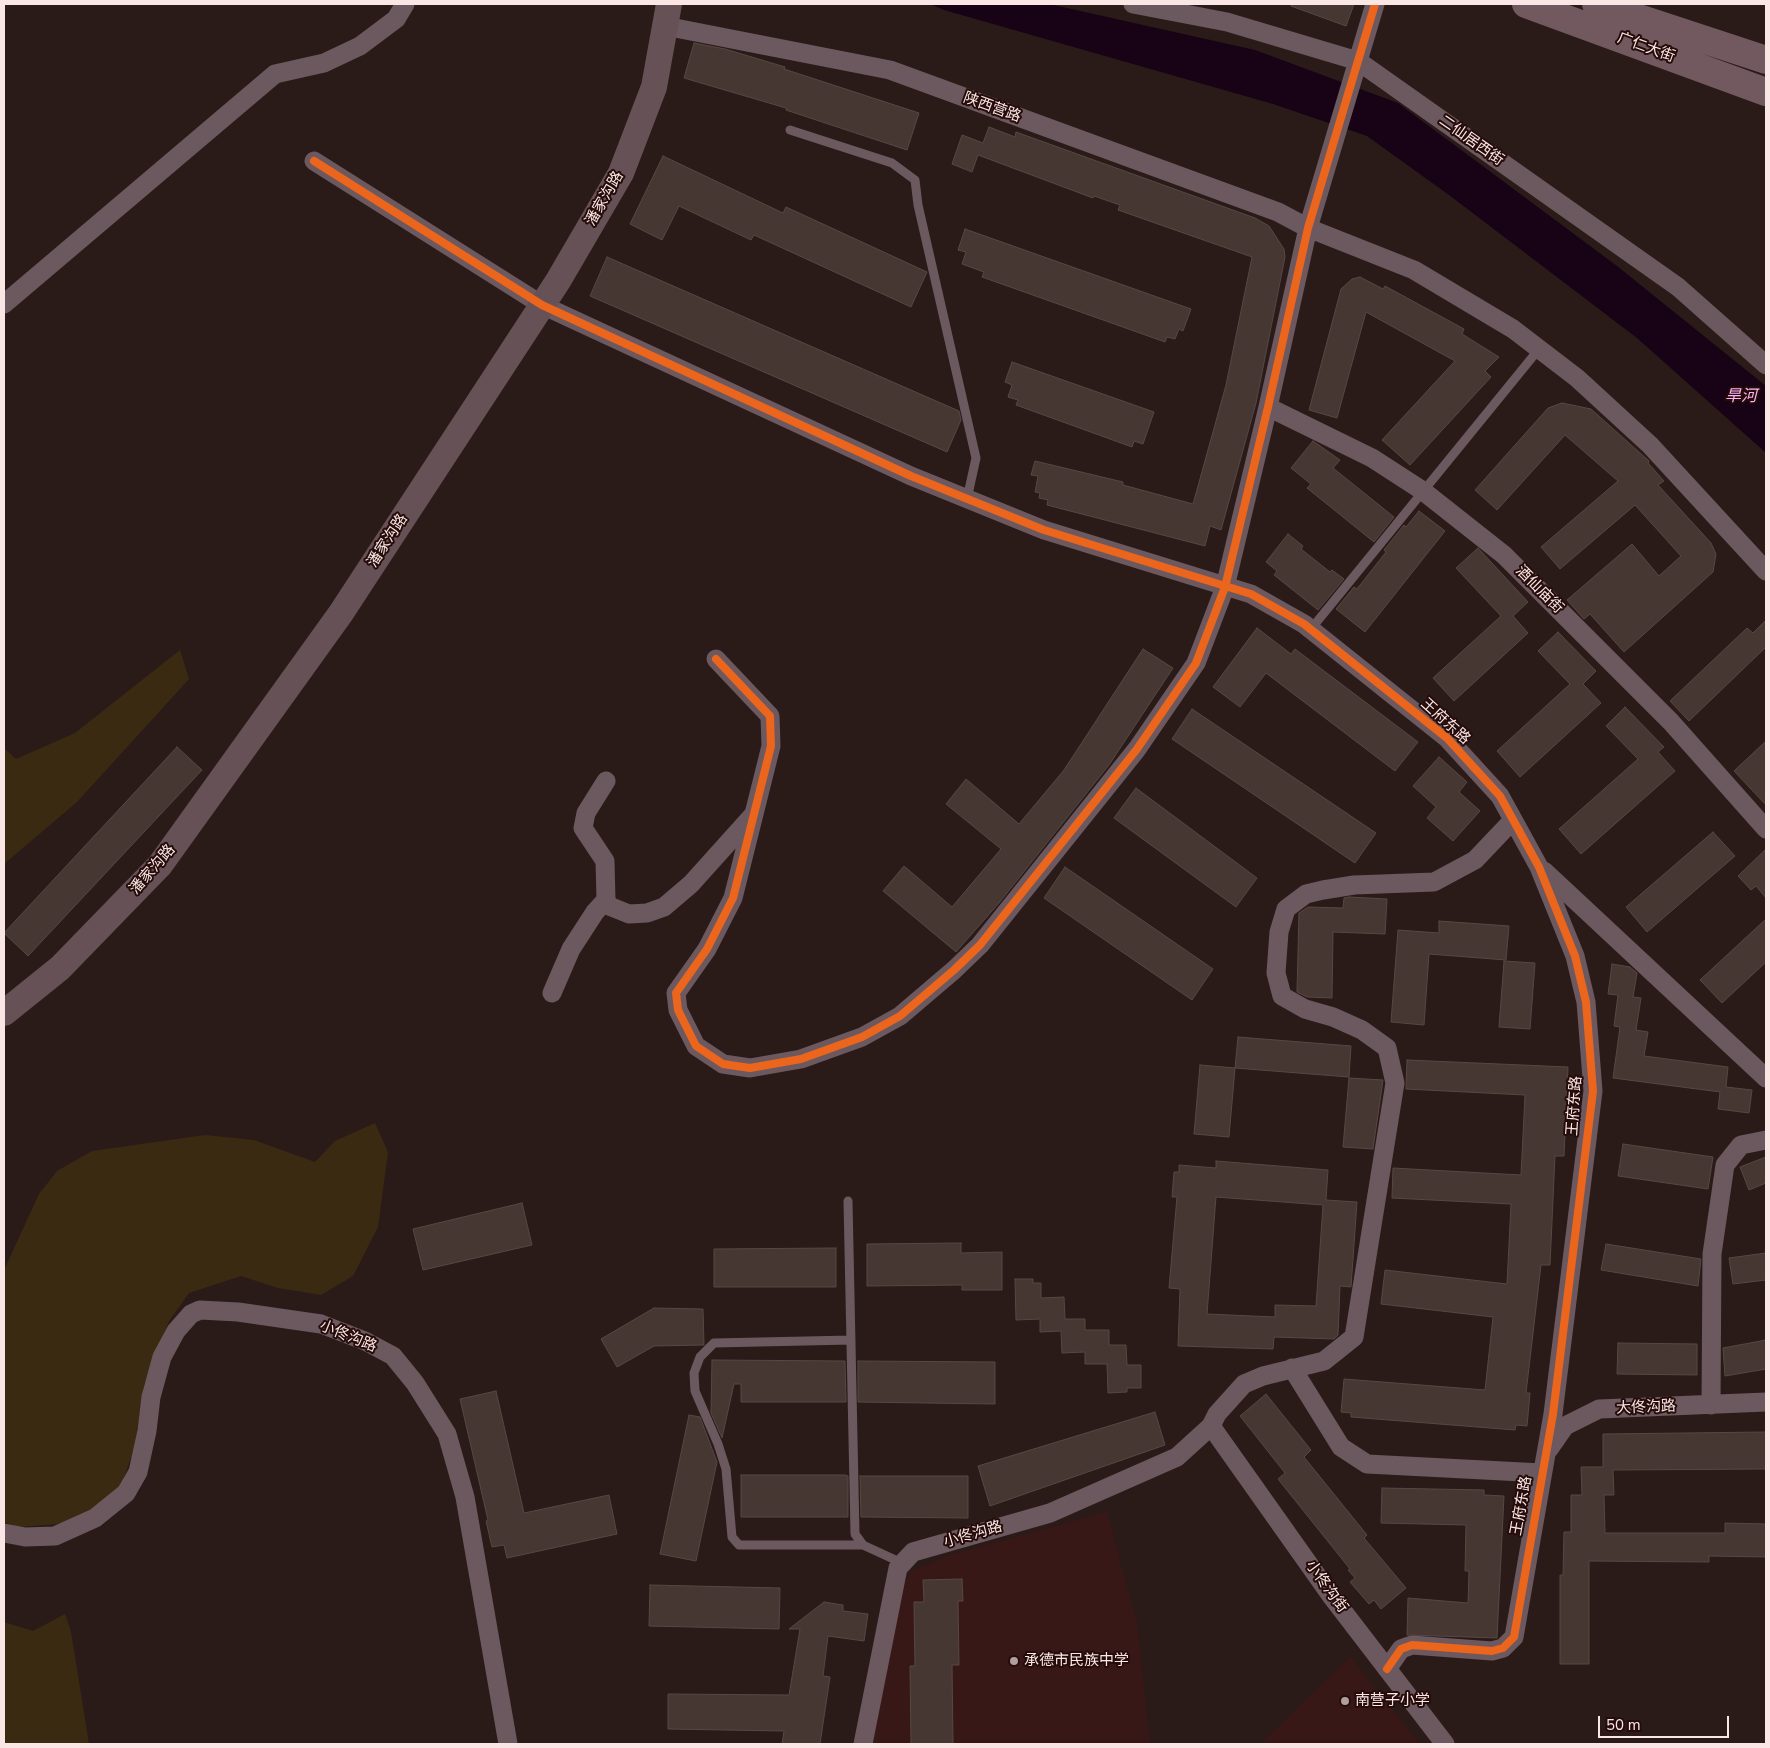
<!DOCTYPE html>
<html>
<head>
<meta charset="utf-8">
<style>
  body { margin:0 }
  #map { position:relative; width:1770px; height:1748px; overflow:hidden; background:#2a1b19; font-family:"Nunito Sans",sans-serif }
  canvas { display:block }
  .frame { position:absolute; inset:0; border:5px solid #fae6e4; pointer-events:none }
  .scale { position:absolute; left:1598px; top:1716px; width:131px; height:22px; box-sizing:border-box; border:2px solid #fae6e4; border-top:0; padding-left:6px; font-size:15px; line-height:18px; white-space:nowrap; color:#fae6e4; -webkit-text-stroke:4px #250c0a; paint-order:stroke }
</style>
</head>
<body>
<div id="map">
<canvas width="1770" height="1748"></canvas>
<div class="frame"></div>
<div class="scale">50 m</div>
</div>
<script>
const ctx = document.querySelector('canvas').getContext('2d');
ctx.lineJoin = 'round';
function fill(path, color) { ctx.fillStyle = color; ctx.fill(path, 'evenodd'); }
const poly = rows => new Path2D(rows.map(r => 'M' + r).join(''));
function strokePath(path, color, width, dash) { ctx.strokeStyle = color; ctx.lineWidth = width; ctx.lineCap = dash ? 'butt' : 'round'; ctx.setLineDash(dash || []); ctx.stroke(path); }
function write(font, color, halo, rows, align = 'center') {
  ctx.font = font + ' "Nunito Sans","Noto Sans SC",sans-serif'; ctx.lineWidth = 4; ctx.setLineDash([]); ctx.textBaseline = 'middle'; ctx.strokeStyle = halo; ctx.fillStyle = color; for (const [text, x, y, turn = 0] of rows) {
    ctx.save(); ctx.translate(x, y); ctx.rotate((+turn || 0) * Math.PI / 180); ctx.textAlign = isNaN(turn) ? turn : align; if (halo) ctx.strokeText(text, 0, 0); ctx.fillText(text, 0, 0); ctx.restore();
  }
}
fill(poly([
  [1107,1512,1137,1623,1150,1744,871,1744,900,1593,910,1572,947,1556],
  [1350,1657,1420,1744,1260,1744]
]), '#381816');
fill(poly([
  [180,650,189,679,77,802,4,864,4,748,16,759,75,733],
  [375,1123,388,1152,378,1227,353,1276,321,1295,278,1288,241,1276,189,1293,169,1321,144,1385,135,1447,120,1488,72,1523,18,1527,4,1522,4,1270,39,1194,57,1171,92,1151,205,1135,254,1140,315,1162,335,1141],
  [65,1614,71,1632,89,1744,4,1744,4,1622,33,1631]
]), '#3a2a12');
fill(poly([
  [930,4,1049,4,1255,50,1398,103,1617,266,1766,386,1766,453,1637,338,1449,195,1367,136,1273,104,944,10]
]), '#180215');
const building = poly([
  [1291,4,1354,4,1346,26,1291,6,1291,4],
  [694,43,725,49,785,67,784,69,919,113,907,150,786,110,786,108,684,78,694,43],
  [989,127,1015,137,1016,132,1255,218,1269,226,1284,249,1285,257,1256,403,1221,530,1210,526,1205,546,1047,505,1048,500,1039,498,1040,493,1035,492,1038,476,1031,475,1035,461,1123,482,1123,485,1193,504,1226,385,1252,257,1118,210,1120,205,1094,196,1093,198,978,155,972,172,952,164,962,135,983,143,989,127],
  [663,156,783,213,786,207,927,272,911,307,754,235,751,240,679,206,662,240,630,224,663,156],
  [965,229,1191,309,1183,331,1179,329,1175,339,1167,337,1165,342,982,277,984,272,962,264,966,252,958,250,965,229],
  [607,257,959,411,961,420,947,452,590,296,607,257],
  [1360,277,1383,289,1385,286,1464,329,1462,334,1499,357,1485,371,1491,377,1410,465,1382,440,1455,361,1366,312,1337,418,1309,410,1341,289,1352,279,1360,277],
  [1012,362,1154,412,1143,444,1134,441,1132,447,1016,405,1018,400,1008,397,1012,385,1005,382,1012,362],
  [1562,403,1591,409,1649,461,1648,463,1664,481,1658,485,1711,543,1716,554,1713,572,1624,652,1590,614,1584,619,1567,600,1632,544,1659,576,1681,556,1635,505,1560,569,1541,547,1618,481,1565,435,1497,510,1475,490,1548,408,1562,403],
  [1313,441,1340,460,1333,468,1394,517,1374,542,1307,488,1311,484,1291,468,1313,441],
  [1419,511,1445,531,1365,632,1336,609,1354,587,1357,589,1386,552,1384,550,1404,525,1406,527,1419,511],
  [1288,534,1303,546,1301,549,1330,572,1332,570,1344,579,1318,610,1274,575,1277,571,1266,562,1288,534],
  [1478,548,1528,602,1513,616,1528,633,1454,701,1433,678,1501,616,1456,568,1478,548],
  [1766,620,1766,647,1689,721,1670,701,1747,628,1753,633,1766,620],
  [1257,628,1291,654,1295,649,1418,742,1395,771,1266,673,1240,707,1213,687,1257,628],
  [1558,632,1596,671,1583,684,1601,703,1520,777,1497,751,1570,684,1538,651,1558,632],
  [1143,649,1173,668,1109,765,999,903,956,952,883,891,904,866,952,907,1001,849,946,804,966,779,1019,824,1064,770,1143,649],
  [1625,707,1664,747,1658,752,1675,771,1581,854,1559,829,1638,759,1606,726,1625,707],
  [1192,709,1376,833,1355,863,1172,739,1192,709],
  [1766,741,1766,805,1734,771,1766,741],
  [177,747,202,770,28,956,4,933,177,747],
  [1439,757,1467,782,1459,792,1480,811,1453,841,1427,818,1436,807,1413,786,1439,757],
  [1136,788,1257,878,1236,907,1114,818,1136,788],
  [1713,832,1735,856,1647,932,1626,907,1713,832],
  [1766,849,1766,898,1756,886,1751,890,1738,876,1766,849],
  [1065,867,1213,969,1192,1000,1044,898,1065,867],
  [1349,897,1387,899,1385,934,1333,932,1332,998,1307,997,1297,992,1299,913,1308,907,1343,908,1344,898,1349,897],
  [1766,919,1766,962,1722,1003,1700,980,1766,919],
  [1439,921,1509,926,1506,960,1429,954,1424,1025,1391,1022,1398,930,1439,933,1439,921],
  [1504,961,1535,963,1530,1029,1499,1027,1504,961],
  [1612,964,1630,967,1637,973,1633,997,1641,998,1636,1030,1648,1032,1644,1056,1728,1067,1726,1087,1752,1090,1749,1113,1718,1109,1720,1092,1613,1078,1620,1027,1614,1026,1618,995,1608,994,1612,964],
  [1238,1037,1351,1046,1349,1077,1235,1068,1238,1037],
  [1407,1060,1568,1067,1564,1156,1555,1156,1550,1265,1541,1265,1526,1393,1530,1393,1527,1426,1516,1425,1515,1430,1351,1417,1351,1413,1341,1412,1344,1379,1485,1390,1493,1317,1381,1304,1385,1270,1507,1284,1511,1204,1392,1198,1393,1168,1521,1175,1525,1095,1406,1089,1407,1060],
  [1200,1065,1235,1068,1229,1137,1194,1134,1200,1065],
  [1349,1078,1383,1080,1373,1149,1343,1147,1349,1078],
  [1623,1144,1713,1157,1708,1189,1618,1176,1623,1144],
  [1766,1157,1766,1183,1749,1190,1740,1167,1766,1157],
  [1216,1161,1328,1170,1326,1200,1357,1202,1351,1287,1340,1286,1338,1335,1334,1339,1274,1337,1273,1349,1178,1346,1180,1289,1169,1288,1177,1197,1172,1197,1174,1172,1179,1172,1179,1165,1216,1168,1216,1161],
  [1216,1197,1323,1205,1316,1306,1275,1305,1275,1317,1207,1314,1216,1197],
  [522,1203,532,1245,423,1270,413,1229,522,1203],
  [961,1243,961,1253,1002,1252,1002,1290,962,1290,962,1285,867,1286,867,1244,961,1243],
  [1606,1244,1701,1259,1698,1286,1601,1270,1606,1244],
  [836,1248,836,1287,714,1287,714,1249,836,1248],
  [1766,1253,1766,1280,1733,1284,1729,1258,1766,1253],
  [1015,1279,1033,1279,1033,1283,1041,1283,1041,1298,1064,1297,1065,1319,1085,1319,1085,1330,1109,1330,1109,1345,1126,1345,1127,1365,1141,1365,1141,1388,1127,1388,1127,1392,1108,1393,1107,1364,1085,1364,1085,1352,1062,1353,1061,1331,1040,1332,1040,1319,1016,1320,1015,1279],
  [654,1308,703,1309,704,1345,654,1346,617,1367,601,1339,654,1308],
  [1766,1340,1766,1369,1725,1376,1723,1348,1766,1340],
  [1618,1343,1697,1344,1697,1375,1617,1374,1618,1343],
  [712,1360,845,1361,846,1402,741,1402,741,1384,734,1384,722,1438,711,1413,712,1360],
  [858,1361,995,1362,995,1404,858,1402,858,1361],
  [496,1391,524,1513,609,1495,617,1534,507,1558,504,1545,492,1547,486,1521,488,1520,460,1399,496,1391],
  [1266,1394,1311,1450,1304,1457,1367,1535,1364,1538,1406,1588,1381,1609,1374,1600,1369,1604,1350,1582,1355,1578,1348,1570,1350,1569,1278,1479,1285,1473,1240,1416,1266,1394],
  [1155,1412,1165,1445,990,1506,978,1466,1155,1412],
  [689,1415,700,1417,717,1462,696,1561,660,1554,689,1415],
  [1766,1432,1766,1469,1613,1470,1614,1495,1604,1495,1605,1533,1725,1533,1725,1523,1766,1524,1766,1557,1709,1556,1709,1562,1589,1561,1589,1664,1560,1664,1560,1575,1563,1575,1564,1532,1571,1532,1571,1495,1582,1495,1581,1467,1603,1467,1603,1434,1766,1432],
  [741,1475,845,1475,848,1476,848,1517,741,1517,741,1475],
  [860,1476,968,1476,968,1518,861,1517,860,1476],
  [1382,1488,1484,1490,1484,1495,1504,1496,1497,1638,1407,1635,1408,1598,1468,1603,1469,1571,1465,1571,1466,1525,1381,1523,1382,1488],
  [962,1579,963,1601,958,1601,959,1665,952,1665,953,1744,911,1744,910,1666,915,1666,914,1602,924,1602,923,1580,962,1579],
  [650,1585,780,1588,779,1629,649,1626,650,1585],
  [824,1602,843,1605,843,1611,868,1614,864,1641,828,1636,823,1676,830,1677,820,1744,782,1744,784,1731,668,1729,668,1694,789,1695,800,1629,789,1629,824,1602]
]);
fill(building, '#473732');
strokePath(building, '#564844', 1);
strokePath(poly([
  [790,130,892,163,915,180,918,205,976,458,967,499],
  [1311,629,1539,349],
  [848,1201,855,1534,863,1545,902,1563],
  [851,1340,714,1343,700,1357,694,1373,695,1391,718,1444,726,1469,732,1537,739,1545,863,1545]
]), '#6c595f', 9);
strokePath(poly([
  [1133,4,1227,22,1358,61,1678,287,1766,365],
  [665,26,890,70,1278,212,1308,228,1414,270,1513,329,1577,378,1650,445,1766,571],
  [314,161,542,305,911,476,1044,530,1251,594,1304,624,1447,738,1500,796,1539,867,1575,956,1586,1002,1593,1091,1553,1414,1514,1637,1503,1648,1492,1651,1412,1645,1401,1649,1387,1669],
  [4,304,275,74,324,63,360,46,396,19,405,4],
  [1268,407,1372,458,1423,491,1504,555,1671,722,1766,829],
  [716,659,770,716,771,746,733,898,707,949,676,993,678,1010,696,1046,723,1064,750,1068,801,1059,862,1037,900,1016,954,970,980,945,1137,749,1196,663,1225,587,1268,407,1308,228,1375,4],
  [606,781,586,813,583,828,605,861,606,900,609,906,629,914,647,913,664,907,691,884,753,815],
  [1544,871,1766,1078],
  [552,993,571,949,595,912,606,900],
  [1292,1368,1341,1447,1367,1464,1542,1473],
  [1711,1405,1712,1254,1725,1165,1741,1145,1766,1140],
  [1211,1426,1332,1597,1445,1744],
  [1549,1449,1565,1426,1599,1409,1766,1402],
  [4,1533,25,1537,55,1536,95,1518,126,1493,138,1472,147,1431,151,1397,162,1357,176,1331,191,1314,200,1310,238,1312,321,1324,365,1341,393,1356,415,1383,447,1434,465,1497,508,1744],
  [863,1744,898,1568,913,1552,1050,1513,1177,1457,1211,1426,1217,1414,1244,1384,1263,1376,1324,1361,1354,1337,1395,1083,1387,1048,1362,1030,1333,1017,1305,1009,1282,996,1276,973,1279,932,1286,909,1306,894,1323,890,1354,885,1434,882,1475,860,1513,820]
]), '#6c595f', 19);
strokePath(poly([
  [4,1013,60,968,160,865,341,613,558,281,621,173,654,87,669,4]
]), '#665156', 26);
strokePath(poly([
  [1526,4,1766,92],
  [1596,4,1766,60]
]), '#71595f', 28);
strokePath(poly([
  [314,161,542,305,911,476,1044,530,1251,594,1304,624,1447,738,1500,796,1539,867,1575,956,1586,1002,1593,1091,1553,1414,1514,1637,1503,1648,1492,1651,1412,1645,1401,1649,1387,1669],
  [716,659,770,716,771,746,733,898,707,949,676,993,678,1010,696,1046,723,1064,750,1068,801,1059,862,1037,900,1016,954,970,980,945,1137,749,1196,663,1225,587,1268,407,1308,228,1375,4]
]), '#eb651d', 8);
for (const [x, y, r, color] of [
  [1014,1661,5,"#b19f9d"],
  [1345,1701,5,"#b19f9d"]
]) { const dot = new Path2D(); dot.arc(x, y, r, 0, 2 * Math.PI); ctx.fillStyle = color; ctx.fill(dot); strokePath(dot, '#250c0a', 2); }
write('15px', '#fae6e4', '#250c0a', [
  ["广仁大街",1646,48,20],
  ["陕西营路",992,108,20],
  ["二仙居西街",1471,141,35],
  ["潘家沟路",605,199,-60],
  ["潘家沟路",388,541,-57],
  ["酒仙庙街",1539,590,45],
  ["王府东路",1445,722,42],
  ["潘家沟路",153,870,-49],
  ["王府东路",1575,1106,-86],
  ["小佟沟路",348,1337,22],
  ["大佟沟路",1646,1408,-2],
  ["王府东路",1522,1506,-80],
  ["小佟沟路",973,1535,-16],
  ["小佟沟街",1326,1587,54]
]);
write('15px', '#fae6e4', '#250c0a', [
  ["承德市民族中学",1024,1661],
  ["南营子小学",1355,1701]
], 'left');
write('italic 16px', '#feb4f7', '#250c0a', [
  ["旱河",1741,397]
]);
</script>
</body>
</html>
